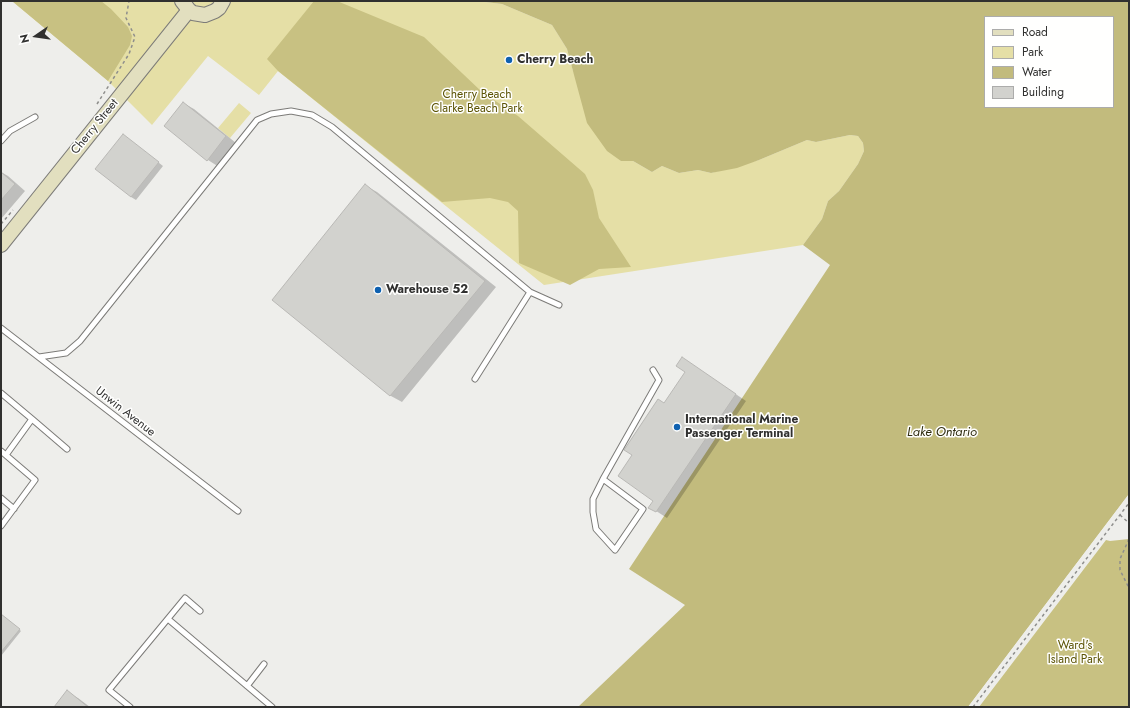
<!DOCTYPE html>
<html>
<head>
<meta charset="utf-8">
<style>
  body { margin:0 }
  #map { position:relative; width:1130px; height:708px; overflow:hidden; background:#eeeeeb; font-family:Jost,sans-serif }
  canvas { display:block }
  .frame { position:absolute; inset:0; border:2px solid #30302f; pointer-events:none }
  .legend { position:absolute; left:984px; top:16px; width:130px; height:92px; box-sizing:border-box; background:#fffffe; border:1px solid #acacab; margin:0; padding:5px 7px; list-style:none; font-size:12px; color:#30302f }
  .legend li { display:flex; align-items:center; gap:8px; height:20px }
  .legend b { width:20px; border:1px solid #acacab }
  .north { position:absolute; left:16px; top:16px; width:40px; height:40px; -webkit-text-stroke:3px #fffffe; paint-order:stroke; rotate:257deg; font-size:11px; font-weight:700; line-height:16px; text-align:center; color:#30302f }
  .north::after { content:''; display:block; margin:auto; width:14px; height:18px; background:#30302f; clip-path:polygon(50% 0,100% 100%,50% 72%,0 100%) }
</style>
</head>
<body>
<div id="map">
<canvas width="1130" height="708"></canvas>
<div class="frame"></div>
<ul class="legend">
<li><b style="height:5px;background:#e2dfbf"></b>Road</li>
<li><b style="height:11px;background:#e5dfa6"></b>Park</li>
<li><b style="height:11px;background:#c2bb7d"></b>Water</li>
<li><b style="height:11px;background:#d2d2ce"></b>Building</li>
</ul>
<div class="north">N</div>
</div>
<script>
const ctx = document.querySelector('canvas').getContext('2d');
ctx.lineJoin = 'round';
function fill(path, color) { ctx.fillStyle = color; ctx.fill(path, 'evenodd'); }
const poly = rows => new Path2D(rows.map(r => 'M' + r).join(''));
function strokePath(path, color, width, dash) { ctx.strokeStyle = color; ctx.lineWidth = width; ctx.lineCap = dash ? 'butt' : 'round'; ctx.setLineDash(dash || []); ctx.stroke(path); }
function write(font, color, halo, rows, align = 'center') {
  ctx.font = font + ' Jost,sans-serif'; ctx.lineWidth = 3; ctx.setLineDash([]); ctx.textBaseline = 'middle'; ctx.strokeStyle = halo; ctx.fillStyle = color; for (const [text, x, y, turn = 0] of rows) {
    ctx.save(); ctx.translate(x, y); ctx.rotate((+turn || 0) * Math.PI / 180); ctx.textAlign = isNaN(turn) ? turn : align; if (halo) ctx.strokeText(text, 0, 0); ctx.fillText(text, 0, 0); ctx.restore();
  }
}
fill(poly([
  [12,1,477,1,502,4,552,25,567,49,573,71,621,161,633,161,652,172,662,166,679,173,698,170,711,173,759,160,807,140,816,142,850,135,858,136,863,143,864,151,858,164,839,191,828,201,822,219,803,245,544,285,278,71,259,95,208,56,152,125,108,81],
  [239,103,251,113,230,138,218,128]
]), '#e5dfa6');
fill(poly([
  [12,1,101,1,111,9,128,27,132,36,130,45,108,81],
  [314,1,337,1,424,37,482,92,518,116,585,174,593,190,599,218,631,267,599,269,570,285,519,263,518,211,508,202,490,198,442,202,278,71,267,59],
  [1129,539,1129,707,979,707,1106,540,1110,541]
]), '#c8c182');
fill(poly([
  [477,1,1129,1,1129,494,968,707,578,707,685,605,629,569,830,265,803,245,822,219,828,201,839,191,858,164,864,151,863,143,858,136,850,135,816,142,807,140,759,160,737,168,711,173,698,170,679,173,662,166,652,172,633,161,621,161,607,151,587,123,567,49,552,25,502,4],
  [985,17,1113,17,1113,107,985,107]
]), '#c2bb7d');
fill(poly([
  [1129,494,1129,497,970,707,968,707]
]), '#eeeeeb');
fill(poly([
  [183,103,194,109,236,143,219,167,208,160,165,126],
  [123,135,163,166,136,200,131,197],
  [1,172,8,176,25,191,1,219],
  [366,186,377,192,496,287,402,402,391,396,273,300],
  [682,358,746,401,667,518,650,507,655,500,665,404,687,372],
  [1,614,21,631,1,656],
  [67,692,78,698,90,707,55,707]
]), '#0003');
const building = poly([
  [183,102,226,136,207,161,164,126,183,102],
  [123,134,159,162,131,197,95,169,123,134],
  [1,172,15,184,1,200,1,172],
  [365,184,485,281,390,396,272,300,365,184],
  [682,357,736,394,656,512,648,508,653,501,618,476,632,455,624,450,658,399,664,403,685,372,676,366,682,357],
  [1,614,20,629,1,652,1,614],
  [67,690,88,707,54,707,67,690]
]);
fill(building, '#d2d2ce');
strokePath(building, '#b9b8b5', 1);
const lane = poly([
  [1,141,10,131,35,117],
  [530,292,559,305],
  [1,328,238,511],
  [39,357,66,353,80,341,257,120,271,114,291,111,312,115,332,127,530,292,475,379],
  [1,393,32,419,6,455],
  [32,419,67,449],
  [1,451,35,480,1,526],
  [603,479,643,509,615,550,596,529,593,512,593,499,603,479,659,380,653,370],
  [1,498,14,509],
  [168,619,272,707],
  [247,686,264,664],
  [130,707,109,690,185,598,200,611]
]);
const secondary = poly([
  [182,1,189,10,193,13,205,15,215,11,219,8,223,1],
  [1,245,189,10]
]);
strokePath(lane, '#7c7b78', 7);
strokePath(secondary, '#7c7b78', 16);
strokePath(poly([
  [97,104,129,54,135,37,126,18,129,1],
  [1,224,13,210],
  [1120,515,1129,523],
  [1129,539,1120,559,1120,570,1129,588],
  [973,707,1129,503]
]), '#8e8e8c', 1.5, [3, 3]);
strokePath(lane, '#fff', 5);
strokePath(secondary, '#e2dfbf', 14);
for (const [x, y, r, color] of [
  [509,60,4,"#0f61b0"],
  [378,290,4,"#0f61b0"],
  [677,427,4,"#0f61b0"]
]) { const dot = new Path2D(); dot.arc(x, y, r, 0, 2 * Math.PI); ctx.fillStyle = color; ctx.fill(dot); strokePath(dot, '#fffffe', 1.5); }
write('bold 12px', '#30302f', '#fffffe', [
  ["Cherry Beach",517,60],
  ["Warehouse 52",386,290],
  ["International Marine",685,420],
  ["Passenger Terminal",685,434]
], 'left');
write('12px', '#5c5405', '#fffffe', [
  ["Cherry Beach",477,95],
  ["Clarke Beach Park",477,109],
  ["Ward's",1075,646],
  ["Island Park",1075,660]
]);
write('12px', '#30302f', '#fffffe', [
  ["Cherry Street",95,127,-51],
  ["Unwin Avenue",125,412,38]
]);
write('italic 13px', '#312e11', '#fffffe', [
  ["Lake Ontario",942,433]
]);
</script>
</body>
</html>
